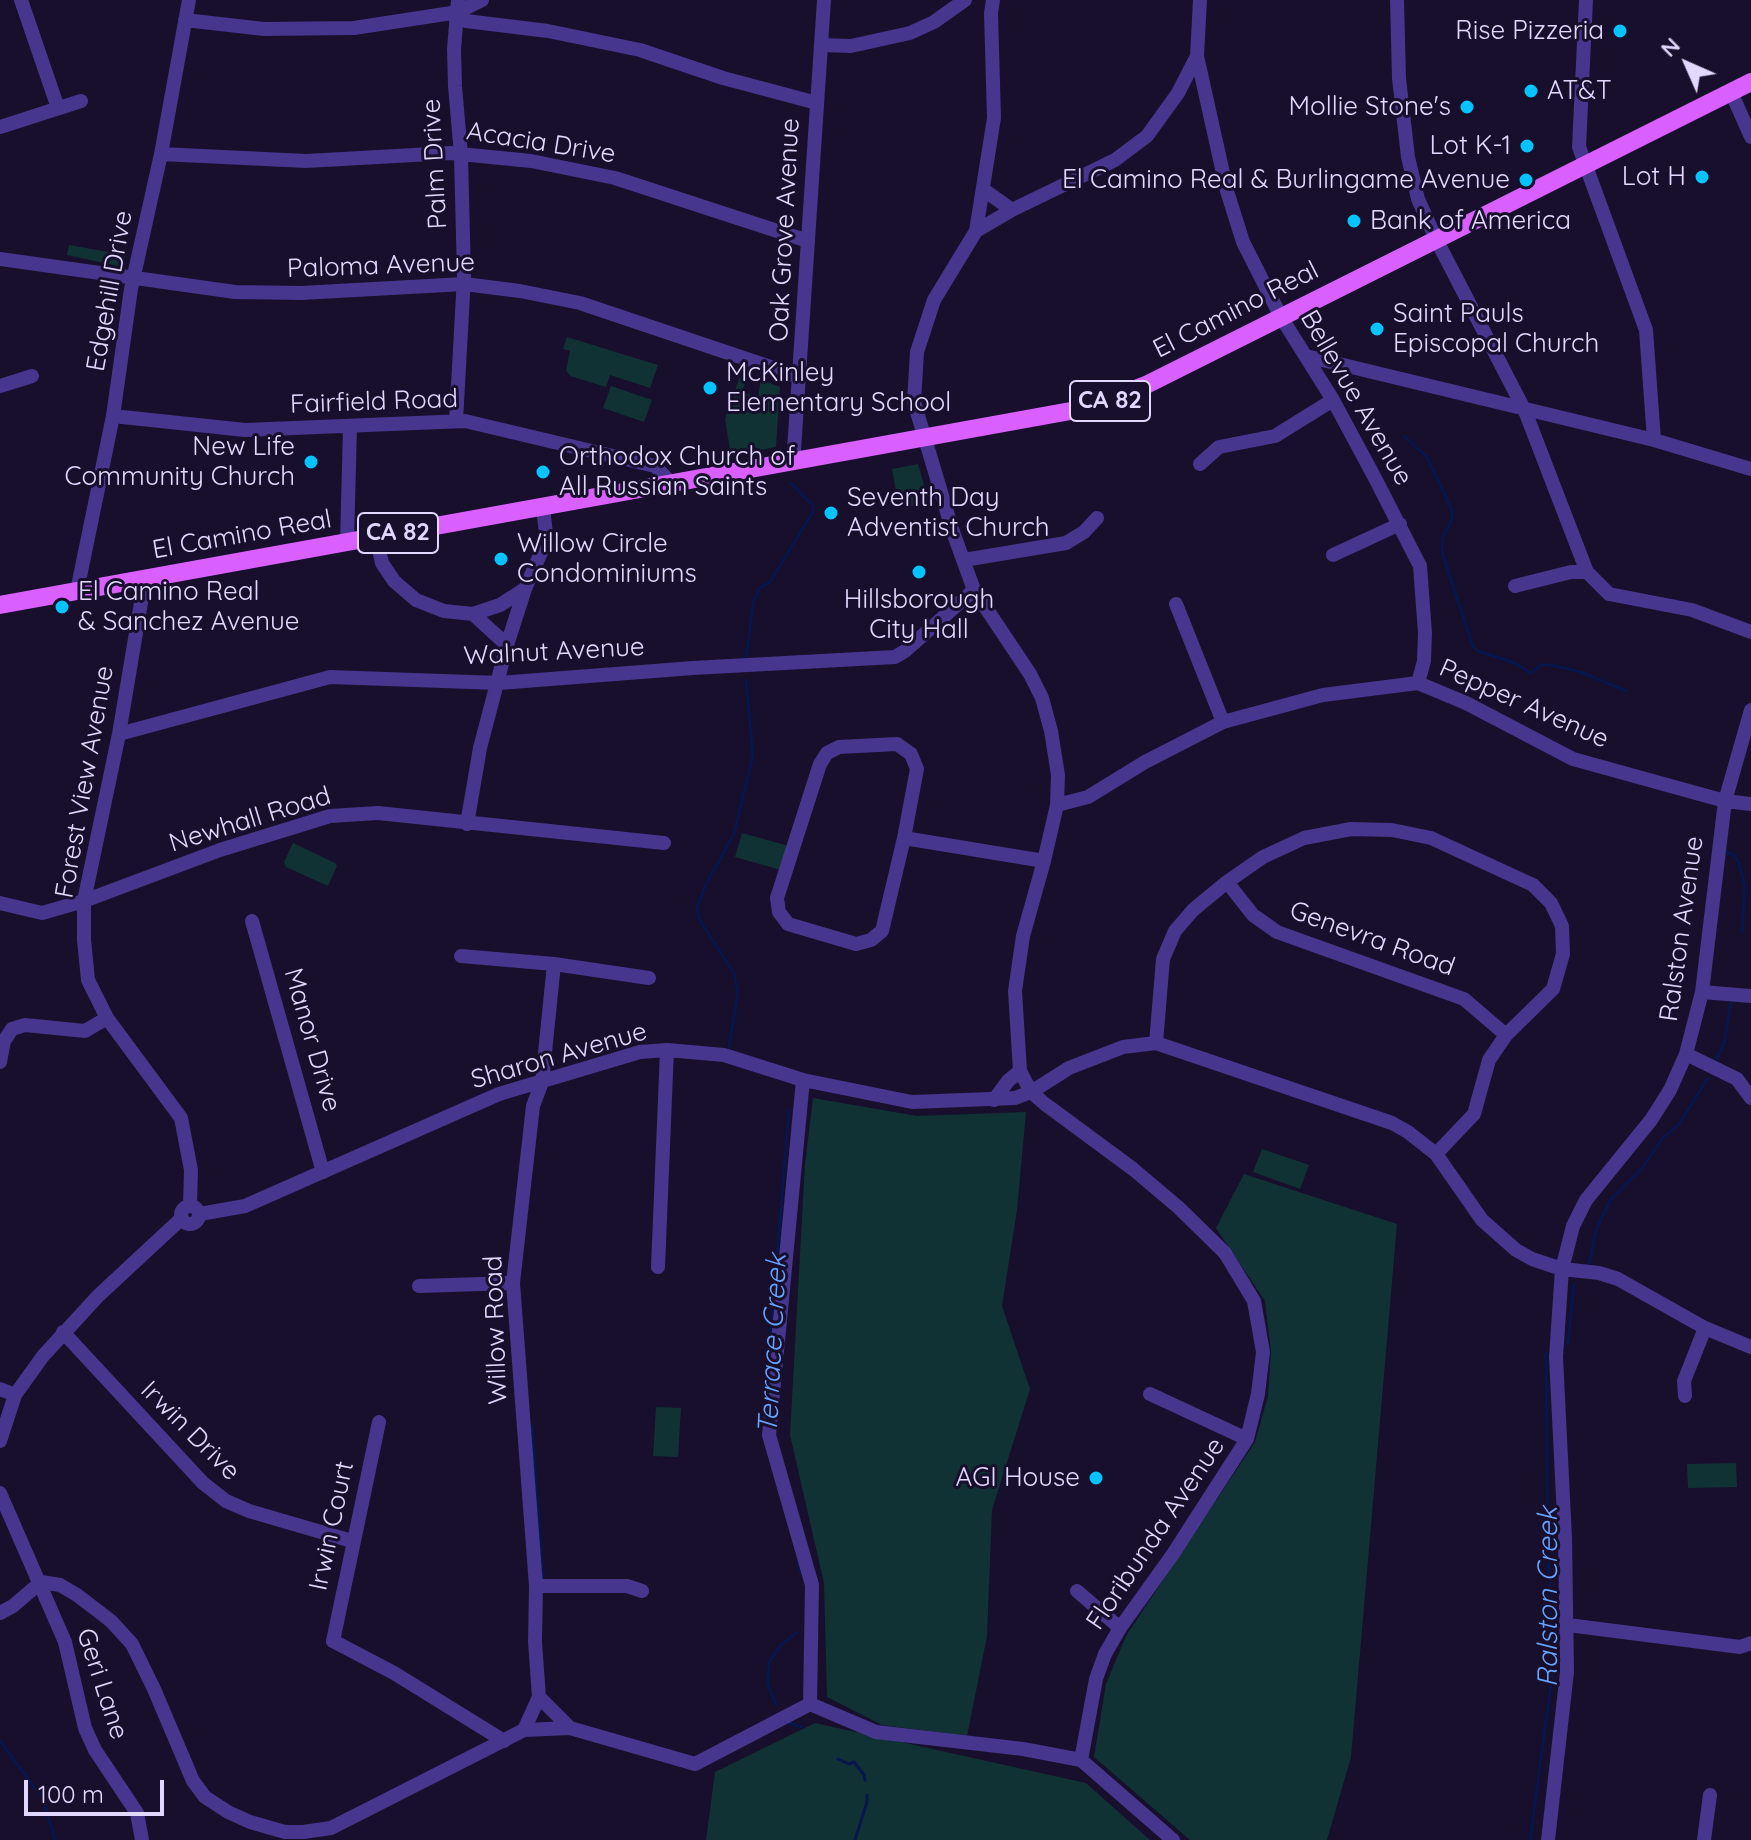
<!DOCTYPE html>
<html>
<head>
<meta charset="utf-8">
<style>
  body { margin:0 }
  #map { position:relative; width:1751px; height:1840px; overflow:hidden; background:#170f2b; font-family:Quicksand,sans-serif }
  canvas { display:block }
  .north { position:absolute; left:1647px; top:24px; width:80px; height:80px; -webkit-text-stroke:6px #170f2b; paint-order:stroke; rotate:315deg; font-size:22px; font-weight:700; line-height:32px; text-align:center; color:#e2d8ff }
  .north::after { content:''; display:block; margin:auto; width:28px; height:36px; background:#e2d8ff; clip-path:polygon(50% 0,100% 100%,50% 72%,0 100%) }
  .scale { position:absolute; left:24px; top:1780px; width:140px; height:36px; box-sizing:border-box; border:4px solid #e2d8ff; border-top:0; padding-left:10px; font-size:24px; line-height:28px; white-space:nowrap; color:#e2d8ff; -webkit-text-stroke:6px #170f2b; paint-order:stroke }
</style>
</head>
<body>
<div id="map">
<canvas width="1751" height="1840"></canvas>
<div class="north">N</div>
<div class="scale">100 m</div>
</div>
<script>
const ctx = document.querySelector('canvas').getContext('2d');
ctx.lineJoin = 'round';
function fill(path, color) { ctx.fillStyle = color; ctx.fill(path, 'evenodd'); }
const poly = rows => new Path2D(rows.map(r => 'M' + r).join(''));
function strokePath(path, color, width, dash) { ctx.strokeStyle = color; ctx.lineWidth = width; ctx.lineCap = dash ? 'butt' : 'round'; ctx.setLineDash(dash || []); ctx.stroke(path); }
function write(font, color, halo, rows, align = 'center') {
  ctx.font = font + ' Quicksand,sans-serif'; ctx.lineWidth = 6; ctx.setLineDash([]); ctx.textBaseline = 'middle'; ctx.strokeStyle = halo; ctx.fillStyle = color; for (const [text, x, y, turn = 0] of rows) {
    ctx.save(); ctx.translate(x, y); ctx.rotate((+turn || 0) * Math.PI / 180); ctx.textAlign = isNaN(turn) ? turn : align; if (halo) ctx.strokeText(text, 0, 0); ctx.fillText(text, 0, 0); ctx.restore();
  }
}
fill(poly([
  [69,245,125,255,125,265,123,267,67,255],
  [567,337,658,365,650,388,610,375,606,387,570,376,566,370,570,351,563,349],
  [740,376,747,378,742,392,758,397,761,380,780,387,776,447,731,456,725,419],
  [611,386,652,400,644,422,603,408],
  [918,464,929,503,899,508,892,469],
  [742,833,789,846,781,870,735,857],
  [293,843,335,863,337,866,328,886,286,867,284,862],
  [813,1098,917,1116,1026,1112,1017,1210,1002,1306,1030,1389,992,1510,987,1636,967,1736,882,1725,827,1697,824,1583,790,1435,805,1164],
  [1262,1149,1309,1165,1300,1189,1253,1172],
  [1244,1174,1397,1224,1351,1757,1327,1840,1190,1840,1094,1757,1106,1684,1126,1636,1255,1442,1268,1396,1271,1351,1265,1301,1216,1228],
  [656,1407,681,1408,678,1457,653,1456],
  [1736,1463,1737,1487,1688,1488,1687,1464],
  [815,1723,1086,1783,1150,1840,706,1840,715,1772]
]), '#113235');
strokePath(poly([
  [1404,436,1427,457,1452,510,1452,519,1443,537,1442,552,1473,646,1478,651,1515,663,1531,673,1541,665,1551,665,1581,672,1626,691],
  [746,657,754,600,759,589,770,582,813,512,813,506,791,483],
  [1726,852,1734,855,1739,863,1745,887,1742,932],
  [729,1046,738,993,734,973,699,919,697,908,706,884,734,834,753,755,746,680],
  [1716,1059,1724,1043,1731,1002],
  [1589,1264,1596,1230,1611,1199,1643,1167,1662,1139,1679,1124,1708,1078],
  [1568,1344,1574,1284],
  [764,1410,789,1110],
  [532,1426,543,1582],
  [798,1561,801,1573],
  [776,1705,768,1684,769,1662,782,1644,796,1633],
  [787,1722,802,1727],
  [0,1741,43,1799,55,1840],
  [838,1759,849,1764,854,1762,864,1775,865,1780],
  [855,1840,867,1802,867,1795],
  [1530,1840,1554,1662,1548,1557,1546,1353]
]), '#07164c', 3);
strokePath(poly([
  [21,0,58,108],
  [993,0,991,13,994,118,976,231,934,300,917,352,914,402,953,532,974,590,1030,674,1042,698,1051,731,1058,775,1057,805,1044,861,1023,936,1015,991,1020,1071,1031,1092,1045,1104,1133,1169,1178,1207,1225,1253,1254,1301,1263,1352,1258,1394,1247,1439,1173,1554,1120,1628,1105,1654,1096,1679,1081,1760],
  [1200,0,1197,56,1227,191,1243,242,1281,317,1333,400,1376,480,1420,566,1425,633,1424,661,1418,683],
  [1397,0,1399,78,1408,157,1418,199,1436,239,1525,411,1587,572],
  [1586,0,1579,147,1646,330,1654,440],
  [458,12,466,21,548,31,640,50,723,78,817,103],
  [185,20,264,29,354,28,458,12,482,0],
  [821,45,851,46,910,33,934,22,965,0],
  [1731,92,1751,137],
  [0,127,81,101],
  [161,154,306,161,450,153,531,161,615,178,808,241],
  [984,190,1012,210],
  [976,231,1012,210,1115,160,1147,136,1178,93,1197,56],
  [0,259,235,292,301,293,464,284,520,291,580,303,800,377],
  [1306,356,1654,440,1751,469],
  [0,386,32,376],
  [113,416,245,430,465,421,655,466,672,484],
  [456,421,464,277,461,155,455,86,454,49,458,0],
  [796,462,794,450,824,0],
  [1200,464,1219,447,1275,436,1333,400],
  [376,537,382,563,394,581,416,600,444,611,473,614,500,605,525,589],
  [347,542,350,427],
  [1333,555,1400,524],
  [964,560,1066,543,1084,532,1097,518],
  [145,579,119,734,84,901,84,940,88,980,107,1018,181,1118,191,1170,190,1205],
  [1515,586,1571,572,1587,572,1609,594,1692,610,1751,632],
  [77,591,113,416,131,289,161,154,189,0],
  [1176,604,1223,722],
  [473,614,507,645],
  [119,734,330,677,499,683,693,668,895,657,905,651,974,590],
  [897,744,911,754,917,769,904,838,882,931,871,940,856,944,788,924,779,912,777,898,820,764,827,753,839,747,897,744],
  [1057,805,1088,797,1145,762,1223,722,1323,695,1418,683,1466,703,1573,759,1725,801,1751,804],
  [467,824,480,748,507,645,525,589,543,548,546,534,543,507],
  [904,838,1044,861],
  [1227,882,1253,915,1277,932,1464,999,1506,1035],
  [0,903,42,913,84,901,220,850,330,816,378,813,664,843],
  [252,921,323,1172],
  [461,956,554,964,649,978],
  [1702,992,1751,996],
  [1156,1043,1163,959,1175,931,1193,910,1227,882,1263,857,1304,838,1351,829,1392,830,1431,838,1533,885,1551,903,1562,926,1563,954,1553,989,1506,1035,1489,1060,1474,1114,1436,1154],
  [1686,1054,1737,1079,1751,1098],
  [0,1062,4,1041,12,1029,25,1025,85,1031,107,1018],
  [803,1080,769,1435,812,1585,810,1704],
  [994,1100,1008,1081,1020,1071],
  '181 1215a9 9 0 1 1 18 0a9 9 0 1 1-18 0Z',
  [200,1214,245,1206,499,1094,640,1052,667,1050,724,1055,803,1080,912,1102,1015,1098,1031,1092,1069,1068,1123,1047,1156,1043,1392,1123,1408,1132,1436,1154,1482,1220,1516,1250,1532,1259,1562,1269,1599,1273,1618,1279,1705,1328,1751,1347],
  [658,1267,667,1050],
  [419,1286,513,1283],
  [63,1332,203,1483,226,1501,249,1511,352,1541],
  [0,1389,15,1395],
  [1150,1394,1247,1439],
  [1685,1396,1684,1381,1705,1328],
  [379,1422,333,1641,394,1673,504,1741],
  [0,1441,15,1395,43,1356,98,1296,182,1218],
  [0,1493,65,1642,85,1728,95,1750,137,1813,142,1840],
  [41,1582,60,1585,77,1595,111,1621,132,1644,154,1689,193,1781,205,1797,228,1812,250,1822,285,1832,303,1832,331,1828,524,1730,570,1728,695,1764,810,1704,876,1732,1023,1749,1081,1760,1173,1840],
  [536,1586,627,1586,642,1591],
  [1077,1591,1120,1628],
  [0,1613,13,1606,41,1582],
  [1568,1625,1740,1647,1751,1643],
  [539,1697,570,1728],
  [524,1730,539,1697,535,1642,536,1586,513,1283,533,1106,542,1082,554,964],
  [1548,1840,1567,1672,1565,1538,1556,1357,1562,1269,1573,1226,1586,1200,1651,1120,1670,1090,1686,1054,1702,992,1725,801,1751,710],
  [1704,1840,1710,1795]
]), '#46368d', 14);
strokePath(poly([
  [0,605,1087,408,1146,385,1751,82]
]), '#d95fff', 18);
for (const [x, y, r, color] of [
  [1620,31,8,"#04c3ff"],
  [1531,91,8,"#04c3ff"],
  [1467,107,8,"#04c3ff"],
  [1527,146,8,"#04c3ff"],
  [1702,177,8,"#04c3ff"],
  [1526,180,8,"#04c3ff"],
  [1354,221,8,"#04c3ff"],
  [1377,329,8,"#04c3ff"],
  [710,388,8,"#04c3ff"],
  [311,462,8,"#04c3ff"],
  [543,472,8,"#04c3ff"],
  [831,513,8,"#04c3ff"],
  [501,559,8,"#04c3ff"],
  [919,572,8,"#04c3ff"],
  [62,607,8,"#04c3ff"],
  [1096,1478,8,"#04c3ff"]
]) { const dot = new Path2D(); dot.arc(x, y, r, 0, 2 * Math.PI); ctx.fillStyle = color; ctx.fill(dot); strokePath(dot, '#170f2b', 3); }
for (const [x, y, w] of [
  [1110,401,80],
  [398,533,80]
]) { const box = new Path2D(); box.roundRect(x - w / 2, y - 20, w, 40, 6); ctx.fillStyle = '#170f2b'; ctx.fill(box); strokePath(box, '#e2d8ff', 2); }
write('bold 24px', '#e2d8ff', null, [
  ["CA 82",1110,401],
  ["CA 82",398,533]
]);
write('26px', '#e2d8ff', '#170f2b', [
  ["Rise Pizzeria",1604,31,"right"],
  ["AT&T",1547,91],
  ["Mollie Stone's",1451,107,"right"],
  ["Lot K-1",1511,146,"right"],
  ["Lot H",1686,177,"right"],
  ["El Camino Real & Burlingame Avenue",1510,180,"right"],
  ["Bank of America",1370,221],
  ["Saint Pauls",1393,314],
  ["Episcopal Church",1393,344],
  ["McKinley",726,373],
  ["Elementary School",726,403],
  ["New Life",295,447,"right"],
  ["Community Church",295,477,"right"],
  ["Orthodox Church of",559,457],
  ["All Russian Saints",559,487],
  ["Seventh Day",847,498],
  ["Adventist Church",847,528],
  ["Willow Circle",517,544],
  ["Condominiums",517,574],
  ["El Camino Real",78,592],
  ["& Sanchez Avenue",78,622],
  ["Hillsborough",919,600,"center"],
  ["City Hall",919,630,"center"],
  ["AGI House",1080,1478,"right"]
], 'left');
write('26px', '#e2d8ff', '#170f2b', [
  ["Acacia Drive",541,143,9],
  ["Palm Drive",435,164,-93],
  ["Oak Grove Avenue",785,230,-87],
  ["Paloma Avenue",381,266,-2],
  ["Edgehill Drive",110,291,-80],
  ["El Camino Real",1236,310,-27],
  ["Bellevue Avenue",1356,398,60],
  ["Fairfield Road",374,402,-2],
  ["El Camino Real",242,535,-10],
  ["Walnut Avenue",554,652,-3],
  ["Pepper Avenue",1524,704,24],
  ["Forest View Avenue",85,782,-80],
  ["Newhall Road",250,820,-17],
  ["Ralston Avenue",1682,929,-82],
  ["Genevra Road",1372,939,20],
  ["Manor Drive",312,1040,74],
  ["Sharon Avenue",559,1056,-16],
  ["Willow Road",496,1330,-92],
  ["Irwin Drive",190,1431,45],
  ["Irwin Court",332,1526,-78],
  ["Floribunda Avenue",1156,1534,-56],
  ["Geri Lane",102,1684,72]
]);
write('italic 28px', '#66a3ff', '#170f2b', [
  ["Terrace Creek",773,1344,-87],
  ["Ralston Creek",1549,1597,-90]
]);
</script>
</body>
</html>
